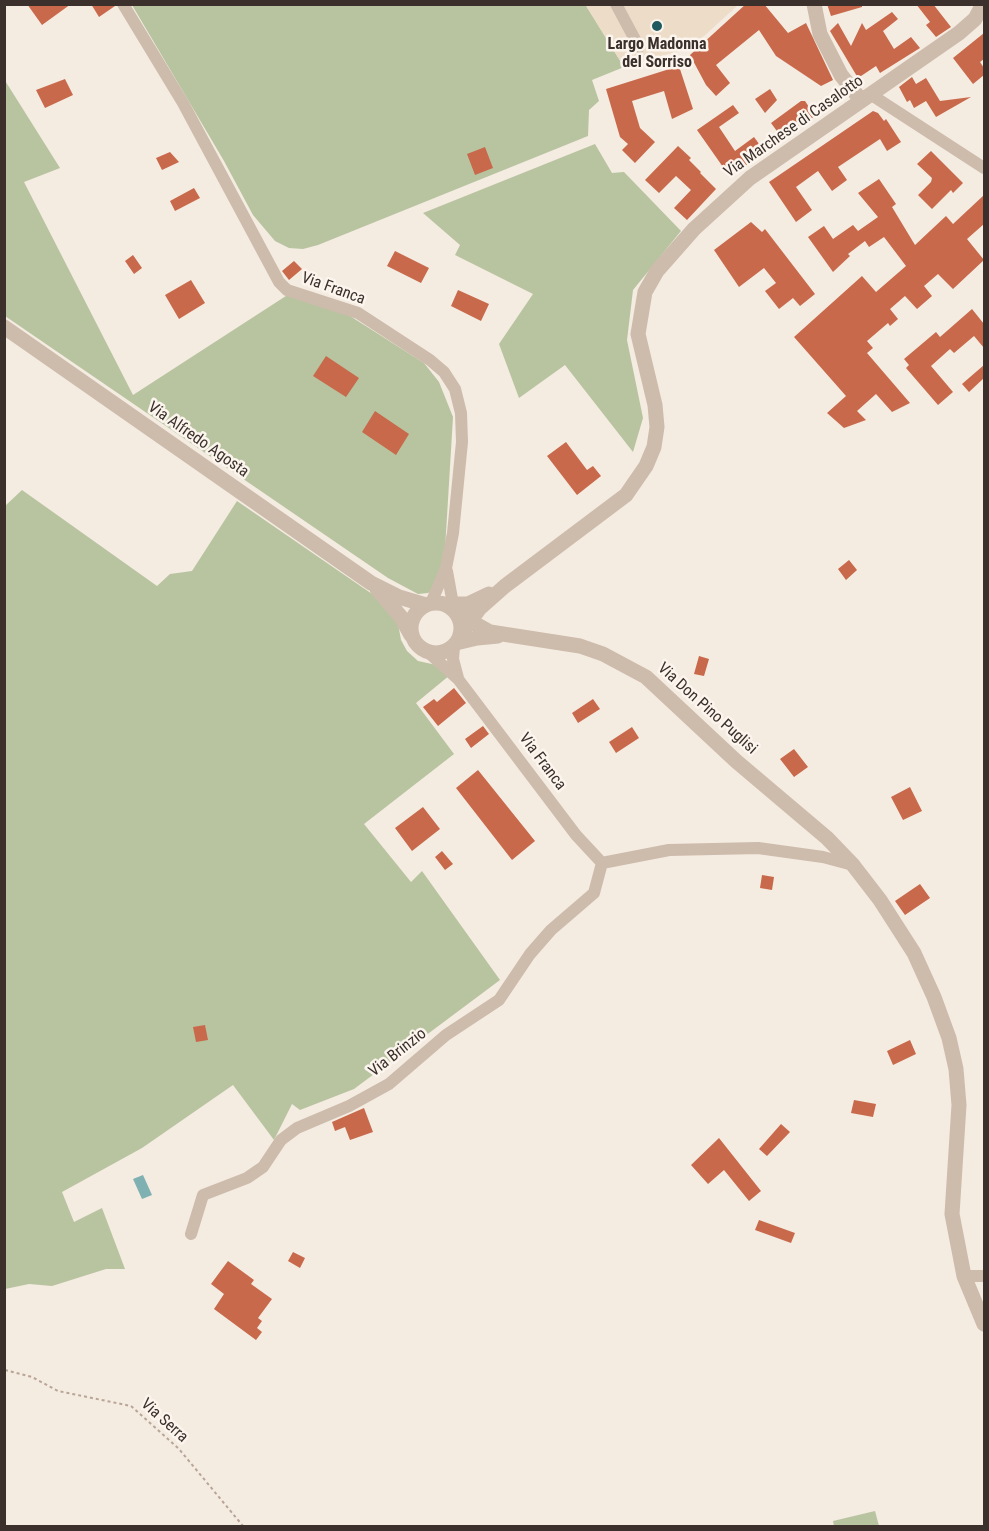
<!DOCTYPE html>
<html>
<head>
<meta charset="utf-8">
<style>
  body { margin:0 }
  #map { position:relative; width:989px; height:1531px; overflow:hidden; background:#f4ebe1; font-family:"Roboto Condensed",sans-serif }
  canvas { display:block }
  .frame { position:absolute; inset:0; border:6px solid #3b302b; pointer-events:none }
</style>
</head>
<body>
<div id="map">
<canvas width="989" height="1531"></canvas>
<div class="frame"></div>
</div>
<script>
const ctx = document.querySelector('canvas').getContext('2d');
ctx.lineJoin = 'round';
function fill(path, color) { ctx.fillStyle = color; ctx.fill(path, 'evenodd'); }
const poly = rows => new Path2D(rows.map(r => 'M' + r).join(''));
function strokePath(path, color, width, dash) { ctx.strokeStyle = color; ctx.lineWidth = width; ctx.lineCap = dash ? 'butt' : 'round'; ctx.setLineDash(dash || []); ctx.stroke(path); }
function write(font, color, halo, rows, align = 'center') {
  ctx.font = font + ' "Roboto Condensed",sans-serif'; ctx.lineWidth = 5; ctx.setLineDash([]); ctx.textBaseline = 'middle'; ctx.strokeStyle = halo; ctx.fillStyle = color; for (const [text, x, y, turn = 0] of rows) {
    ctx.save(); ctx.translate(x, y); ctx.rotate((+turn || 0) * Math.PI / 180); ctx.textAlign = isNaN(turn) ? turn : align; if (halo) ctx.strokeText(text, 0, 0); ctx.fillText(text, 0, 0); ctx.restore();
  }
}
fill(poly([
  [132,5,589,5,587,7,624,67,592,80,599,101,589,110,588,136,318,245,303,249,289,248,275,241,253,215,224,161],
  [4,79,60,168,24,182,133,395,289,294,350,316,424,363,439,382,453,417,444,566,435,588,428,593,418,594,388,578,5,316],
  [595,144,612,173,624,172,681,231,633,290,627,340,643,418,633,452,565,365,519,398,499,344,533,294,455,255,460,245,423,213],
  [22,490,157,586,170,574,192,571,237,501,391,607,397,618,401,640,407,651,418,661,441,666,450,675,416,703,454,754,364,824,411,882,422,871,500,980,354,1089,300,1110,292,1104,274,1140,233,1085,142,1148,62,1192,74,1222,102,1208,125,1269,106,1269,52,1286,29,1284,5,1289,5,506],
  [875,1511,879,1526,834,1526,833,1521]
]), '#b8c4a0');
fill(poly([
  [589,4,738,5,692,47,624,67,586,6]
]), '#ecdcc8');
fill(poly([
  [143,1175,152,1195,142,1199,133,1179]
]), '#7fb0b2');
fill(poly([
  [27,4,71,4,42,25],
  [91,4,115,4,115,6,99,17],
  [746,4,764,4,788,33,806,23,833,80,821,86,776,56,759,30,716,65,730,83,716,96,706,85,690,55],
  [827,4,862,4,862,7,831,16],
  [916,4,933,4,951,27,936,37,926,25,930,22],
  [892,12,898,19,883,31,894,49,911,37,920,48,880,73,876,66,858,78,830,31,838,23,851,46,862,23,866,30],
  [984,33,984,59,980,62,984,68,984,75,973,84,953,58],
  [679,66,693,109,672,119,664,91,632,101,640,128,655,142,635,163,622,150,628,144,620,137,606,89],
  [912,77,916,84,926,78,940,101,971,97,936,117,926,101,914,108,910,100,907,102,899,87],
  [65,79,73,95,45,108,36,90],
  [770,89,777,100,765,113,755,99],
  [801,101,805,101,815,116,782,138,771,123],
  [733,105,739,113,719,127,735,151,754,137,765,152,730,177,697,130],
  [873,111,878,113,884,121,886,119,901,142,887,151,880,139,838,167,847,180,832,191,818,171,796,187,812,210,796,222,769,182],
  [678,146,691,158,689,160,701,172,700,173,716,189,687,220,674,208,691,190,676,176,659,193,645,180],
  [485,147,493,168,475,175,467,154],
  [931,151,963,183,953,193,951,190,932,209,918,195,931,182,932,178,917,164],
  [170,152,179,162,162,170,156,158],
  [879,179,896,204,892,207,915,245,946,216,953,224,984,195,984,224,967,239,984,260,953,289,938,274,924,286,932,296,917,309,905,296,890,309,898,319,890,326,888,323,867,341,873,348,867,353,910,403,892,412,876,394,857,411,866,420,844,428,827,413,846,396,794,337,862,276,876,292,906,266,884,237,869,247,865,241,848,254,850,256,833,272,808,237,824,226,833,239,853,225,858,231,878,217,858,193],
  [194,188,200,198,175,211,170,201],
  [751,222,762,232,765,229,815,294,800,306,793,298,779,309,765,291,776,283,764,268,739,287,714,250],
  [395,251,429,268,421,283,387,266],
  [133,255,142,268,134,274,125,261],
  [294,261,302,269,289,280,282,271],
  [191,280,205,303,179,319,165,295],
  [458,290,489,304,481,321,451,306],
  [972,309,984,324,984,348,974,336,954,353,950,349,931,366,953,392,938,405,906,368,909,365,904,359,936,332,940,337],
  [326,356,359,378,346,397,313,376],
  [984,365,984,378,969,392,962,384],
  [375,411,409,434,396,455,362,432],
  [566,442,587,470,593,466,601,476,577,495,547,456],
  [849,560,857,570,846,580,838,569],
  [699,656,709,659,704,676,694,674],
  [454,688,466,703,438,726,423,707,434,699,437,702],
  [593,699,600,709,578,723,572,713],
  [483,726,489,734,471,748,465,739],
  [632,727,639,738,616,753,609,742],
  [794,749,808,767,794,777,780,759],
  [478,770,535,841,512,860,456,788],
  [910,787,922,811,903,820,891,797],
  [423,807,440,829,412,851,395,828],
  [442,851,453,864,445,870,435,857],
  [762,875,774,877,772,890,760,888],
  [920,884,930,898,905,915,895,901],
  [205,1025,208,1040,196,1042,193,1027],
  [910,1040,916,1054,893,1065,887,1051],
  [854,1100,876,1104,873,1117,851,1113],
  [364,1108,373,1132,350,1140,345,1127,335,1131,332,1122],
  [781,1124,790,1132,767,1156,759,1149],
  [719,1138,761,1191,749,1201,724,1170,708,1184,691,1165],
  [759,1220,795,1233,791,1243,755,1230],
  [293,1252,305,1258,300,1268,288,1261],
  [228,1261,254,1280,251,1284,272,1299,258,1318,262,1321,257,1328,262,1332,256,1340,214,1309,224,1294,211,1284]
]), '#c8694b');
strokePath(poly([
  [5,1370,32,1377,58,1391,131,1406,179,1449,243,1526]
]), '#b9a596', 2, [3, 3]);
strokePath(poly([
  [123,4,183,103,279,282,287,290,358,313,430,360,444,372,455,389,461,413,462,442,453,533,446,568,431,603],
  [616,4,639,47],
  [870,94,984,168],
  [447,571,454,610],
  [454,646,453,659,458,678],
  [428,652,458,679,576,835,602,863],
  [602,863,669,850,758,848,823,857,853,865],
  [191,1234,203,1195,247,1178,263,1167,281,1140,297,1128,349,1106,389,1084,446,1035,499,1000,530,954,551,930,594,893,602,863],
  [964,1276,984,1276]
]), '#cdbbac', 12);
strokePath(poly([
  [814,4,820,34,841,75,861,100],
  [4,327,371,583,399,597,426,605],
  [377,589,401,617,411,635],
  '411 628a25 25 0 1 1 50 0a25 25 0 1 1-50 0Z',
  [444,604,468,604,489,594],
  [456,613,490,632,580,646,603,654,646,677,736,761,827,838,853,865,880,900,914,953,934,997,949,1038,956,1069,959,1105,952,1214,964,1276,984,1324],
  [461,634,479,609,505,586,626,495,646,466,654,447,657,427,655,405,638,334,645,292,657,271,694,229,750,178,959,33,975,19,983,4],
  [456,643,477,638,498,636]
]), '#cdbbac', 15);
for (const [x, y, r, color] of [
  [657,26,6,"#1f5a5e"]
]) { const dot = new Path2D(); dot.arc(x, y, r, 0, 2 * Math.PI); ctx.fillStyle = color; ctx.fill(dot); strokePath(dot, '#fbf5ee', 2); }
write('bold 16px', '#3b302b', '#fbf5ee', [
  ["Largo Madonna",657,45],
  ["del Sorriso",657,63]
]);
write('16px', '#3b302b', '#fbf5ee', [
  ["Via Marchese di Casalotto",794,127,-35],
  ["Via Franca",333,289,20],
  ["Via Alfredo Agosta",198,440,35],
  ["Via Don Pino Puglisi",707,709,42],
  ["Via Franca",542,762,53],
  ["Via Brinzio",398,1053,-38],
  ["Via Serra",164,1421,42]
]);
</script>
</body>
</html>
